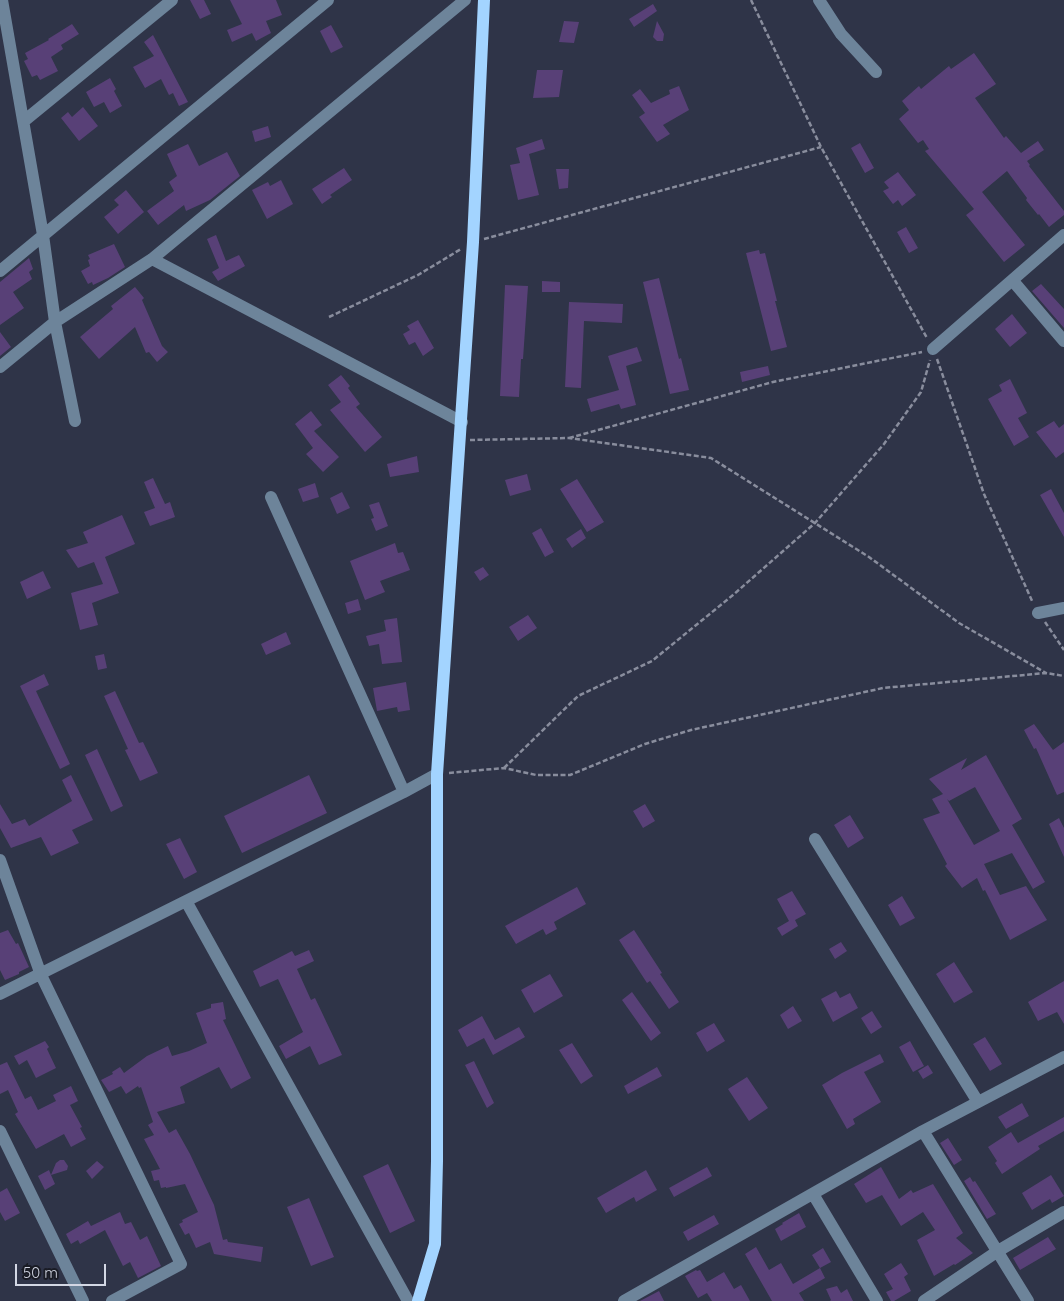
<!DOCTYPE html>
<html>
<head>
<meta charset="utf-8">
<style>
  body { margin:0 }
  #map { position:relative; width:1064px; height:1301px; overflow:hidden; background:#2f3448; font-family:Quicksand,sans-serif }
  canvas { display:block }
  .scale { position:absolute; left:15px; top:1264px; width:91px; height:22px; box-sizing:border-box; border:2px solid #d3d7e4; border-top:0; padding-left:6px; font-size:15px; line-height:18px; white-space:nowrap; color:#d3d7e4; -webkit-text-stroke:4px #1a1c25; paint-order:stroke }
</style>
</head>
<body>
<div id="map">
<canvas width="1064" height="1301"></canvas>
<div class="scale">50 m</div>
</div>
<script>
const ctx = document.querySelector('canvas').getContext('2d');
ctx.lineJoin = 'round';
function fill(path, color) { ctx.fillStyle = color; ctx.fill(path, 'evenodd'); }
const poly = rows => new Path2D(rows.map(r => 'M' + r).join(''));
function strokePath(path, color, width, dash) { ctx.strokeStyle = color; ctx.lineWidth = width; ctx.lineCap = dash ? 'butt' : 'round'; ctx.setLineDash(dash || []); ctx.stroke(path); }
fill(poly([
  [190,0,204,0,211,14,200,19],
  [230,0,276,0,282,15,266,21,271,33,256,41,252,33,232,42,227,30,242,24],
  [653,4,657,11,634,27,629,19],
  [564,21,579,22,574,43,559,42],
  [657,21,664,34,663,41,657,41,653,37],
  [72,24,79,34,61,45,63,49,51,57,58,71,40,80,37,75,32,77,24,61,28,59,25,53,49,40,48,39],
  [331,25,343,47,331,53,320,31],
  [153,35,188,102,179,106,173,93,169,95,161,79,145,88,133,67,154,56,144,42],
  [974,53,996,84,975,98,1004,138,1006,136,1021,153,1038,141,1044,150,1027,161,1030,165,1029,166,1064,211,1064,215,1049,227,1039,214,1038,215,1026,200,1027,198,1007,171,982,192,1025,245,1004,262,966,215,974,209,925,151,929,149,923,140,918,143,899,119,909,110,902,101,919,86,921,89,949,66,951,69],
  [537,70,563,70,559,97,533,98],
  [110,78,116,89,114,91,122,106,110,113,104,102,94,107,86,92],
  [679,86,689,110,663,125,670,134,657,142,639,117,645,113,632,95,640,89,651,103,670,94,669,90],
  [83,107,98,126,79,141,61,118,68,112,72,117],
  [268,126,271,137,255,142,252,131],
  [542,139,545,149,529,154,539,195,518,200,510,165,520,163,516,148],
  [860,143,874,168,865,173,851,148],
  [188,144,199,166,227,152,240,176,210,200,186,211,184,205,158,225,147,211,174,191,169,182,177,176,167,154],
  [344,168,352,180,330,195,332,197,322,204,312,189],
  [556,169,569,169,568,188,559,189],
  [898,172,916,195,902,206,898,200,893,204,883,191,889,188,884,182],
  [281,180,293,204,267,219,252,190,268,182,270,186],
  [126,190,144,212,118,234,104,217,119,205,114,200],
  [906,227,918,248,909,253,897,232],
  [216,235,226,261,239,255,245,266,218,281,212,272,219,268,207,239],
  [114,244,125,267,108,278,93,285,92,282,88,284,81,271,90,266,88,260,90,259,88,255],
  [759,250,760,254,765,253,777,301,775,301,787,347,771,351,746,253],
  [29,258,33,269,29,272,32,279,13,292,24,308,0,325,0,282],
  [659,278,679,359,681,358,689,390,670,394,643,282],
  [542,281,560,282,560,292,542,292],
  [1041,284,1064,309,1064,328,1032,291],
  [505,285,528,286,523,359,521,359,519,397,500,396],
  [135,287,144,298,142,300,162,346,168,352,157,362,149,352,146,353,135,327,99,359,80,337,113,309,111,306],
  [569,302,623,304,622,323,584,321,581,388,565,387],
  [1012,314,1027,333,1010,347,995,329],
  [418,320,434,348,423,356,415,342,409,345,403,334,410,330,407,326],
  [0,332,11,347,0,356],
  [637,347,642,361,626,366,636,405,621,409,619,404,591,412,587,399,619,390,608,356],
  [768,366,770,375,742,382,740,372],
  [341,375,350,386,348,388,360,404,356,407,382,437,365,452,330,410,341,402,328,385],
  [1010,379,1027,413,1018,418,1029,437,1014,446,988,399,1002,391,999,385],
  [311,411,322,425,314,431,339,457,323,472,306,454,313,448,295,424],
  [1054,421,1059,428,1064,424,1064,452,1056,458,1036,432],
  [417,456,419,472,390,477,387,464],
  [527,474,531,490,510,496,505,480],
  [153,478,165,504,170,502,175,517,150,526,144,512,155,508,144,482],
  [577,479,604,522,587,532,560,489],
  [315,483,319,497,303,502,298,489],
  [1051,489,1064,513,1064,537,1040,495],
  [342,492,350,508,337,514,330,498],
  [379,502,388,526,376,531,371,519,374,518,369,505],
  [122,515,135,544,105,557,119,593,92,603,98,625,80,630,71,593,103,584,94,562,78,568,66,550,88,543,83,532],
  [541,528,554,552,545,557,532,533],
  [581,529,586,538,572,548,566,539],
  [395,543,398,553,403,552,410,570,380,581,385,592,365,600,350,561],
  [483,567,489,575,480,581,474,572],
  [43,571,51,588,27,599,20,582],
  [358,599,361,610,348,614,345,603],
  [528,615,537,628,518,641,509,627],
  [397,618,402,662,382,664,379,644,369,646,366,636,386,631,384,620],
  [286,632,291,644,266,655,261,644],
  [104,654,107,668,98,670,95,656],
  [44,674,49,685,36,691,70,764,60,769,20,686],
  [406,682,410,710,398,712,397,707,377,711,373,688],
  [115,691,139,743,143,742,158,773,140,781,125,750,128,749,104,696],
  [1034,724,1053,750,1064,742,1064,792,1057,795,1036,748,1034,749,1024,730],
  [97,749,123,806,111,812,85,755],
  [986,755,1022,819,1012,825,1045,882,1033,889,1012,853,984,864,1000,895,1026,886,1047,920,1010,940,985,890,983,891,977,878,962,888,945,866,947,864,923,819,940,813,932,799,943,794,929,779,967,758,961,770],
  [975,787,1000,831,974,845,947,799,949,801],
  [71,775,93,820,72,830,79,843,51,856,41,837,11,848,0,828,0,804,12,824,25,819,29,826,72,801,62,780],
  [309,775,327,813,242,853,224,816],
  [645,804,655,821,643,828,633,811],
  [850,815,864,838,848,848,834,825],
  [1059,818,1064,828,1064,857,1049,824],
  [180,838,197,872,184,879,166,844],
  [577,887,586,904,554,922,557,929,546,935,543,929,516,944,505,926],
  [792,891,806,914,795,920,798,926,782,936,777,928,789,921,777,899],
  [902,896,915,918,900,926,888,905],
  [8,930,16,944,18,943,29,967,19,972,19,974,5,980,0,970,0,933],
  [634,930,662,973,660,974,679,1002,669,1009,650,981,647,983,619,940],
  [841,942,847,951,835,959,829,949],
  [309,950,314,961,297,969,311,1000,315,998,342,1055,319,1065,310,1046,286,1059,279,1046,303,1032,278,979,260,987,253,971,292,951,295,956],
  [954,962,973,992,954,1003,936,974],
  [550,974,563,996,534,1013,521,990],
  [1064,981,1064,1024,1057,1012,1038,1021,1028,1002],
  [836,991,840,998,850,993,858,1008,833,1022,821,999],
  [632,992,661,1033,651,1041,622,1000],
  [223,1002,226,1019,223,1020,251,1078,231,1089,219,1067,180,1087,185,1103,157,1112,169,1133,176,1129,190,1154,214,1205,223,1240,227,1239,228,1242,263,1247,261,1262,214,1254,210,1242,196,1248,189,1233,185,1235,179,1224,183,1222,182,1220,198,1212,185,1184,166,1188,166,1187,161,1188,159,1180,154,1181,151,1171,160,1169,144,1139,154,1135,148,1125,153,1122,141,1087,139,1088,138,1086,126,1094,121,1086,109,1092,101,1080,113,1074,112,1072,120,1067,124,1073,147,1056,168,1046,172,1056,189,1051,207,1043,196,1013,211,1008,211,1004],
  [793,1006,802,1021,788,1029,780,1015],
  [872,1011,882,1027,871,1034,861,1018],
  [482,1016,495,1040,519,1027,525,1037,493,1055,484,1038,467,1047,458,1030],
  [714,1023,725,1041,707,1052,696,1033],
  [985,1037,1002,1064,990,1071,973,1044],
  [45,1041,49,1047,47,1049,56,1068,36,1078,27,1060,19,1065,14,1056],
  [910,1041,924,1066,913,1072,899,1047],
  [572,1043,593,1076,581,1084,559,1050],
  [880,1054,884,1062,864,1072,881,1102,853,1119,855,1124,847,1129,822,1085,842,1073],
  [474,1061,494,1103,487,1108,465,1065],
  [7,1062,25,1099,31,1096,38,1110,56,1101,53,1095,71,1086,78,1101,70,1105,82,1127,80,1128,86,1139,71,1147,64,1134,36,1149,15,1114,18,1112,8,1090,0,1094,0,1065],
  [928,1065,933,1073,923,1079,918,1071],
  [657,1067,662,1076,628,1094,624,1086],
  [747,1077,768,1108,749,1121,728,1089],
  [1022,1103,1029,1116,1006,1129,998,1117],
  [1064,1117,1064,1131,1038,1146,1040,1149,1002,1174,995,1163,997,1161,988,1147,1011,1132,1018,1143],
  [948,1138,962,1160,954,1165,940,1143],
  [60,1160,64,1160,68,1166,67,1170,51,1175,55,1184,45,1190,38,1176,49,1170,51,1175,56,1163],
  [97,1161,104,1167,92,1179,86,1171],
  [388,1164,415,1221,390,1233,363,1176],
  [707,1167,712,1176,674,1197,669,1188],
  [881,1167,899,1199,911,1190,913,1193,933,1184,963,1233,956,1238,973,1253,955,1265,954,1264,934,1276,917,1240,935,1230,923,1212,901,1226,882,1195,866,1203,854,1184],
  [646,1170,657,1190,636,1202,634,1197,606,1213,597,1198],
  [1051,1175,1064,1196,1052,1203,1050,1199,1032,1210,1022,1193],
  [970,1177,973,1182,975,1181,996,1214,987,1219,964,1181],
  [7,1188,20,1213,5,1221,0,1212,0,1192],
  [309,1198,334,1257,311,1266,287,1207],
  [120,1212,125,1224,131,1222,140,1240,147,1236,161,1266,138,1278,130,1262,123,1266,105,1230,80,1244,78,1240,71,1244,66,1234,88,1221,91,1226],
  [799,1213,806,1227,781,1241,775,1229,783,1224,782,1223],
  [714,1215,719,1224,688,1241,683,1232],
  [1048,1237,1056,1249,1020,1270,1013,1258],
  [756,1247,769,1270,781,1263,793,1284,820,1268,825,1278,799,1293,804,1301,772,1301,745,1254],
  [823,1248,831,1262,820,1268,812,1255],
  [901,1263,908,1274,904,1277,911,1291,894,1301,891,1301,886,1292,893,1289,884,1274],
  [696,1270,697,1271,700,1270,707,1282,724,1272,734,1289,741,1285,750,1301,712,1301,707,1293,698,1298,685,1276],
  [837,1286,841,1293,847,1289,853,1301,830,1301,831,1300,826,1289],
  [659,1291,664,1301,640,1301]
]), '#584077');
strokePath(poly([
  [751,0,821,147,927,338],
  [484,239,821,147],
  [329,317,418,275,461,249],
  [937,359,984,494,1033,603],
  [569,438,773,382,922,352],
  [470,440,569,438,711,458,869,557,959,623,1046,673],
  [1045,622,1064,650],
  [504,768,578,696,652,661,733,595,815,523,884,444,921,392,930,360],
  [449,773,504,768,536,775,570,775,645,744,691,730,883,688,1046,673,1064,676]
]), '#898d9d', 2.5, [5, 2.5]);
strokePath(poly([
  [2,0,43,235,55,322,75,421],
  [819,0,841,34,876,72],
  [24,121,172,0],
  [152,259,462,422],
  [0,271,328,0],
  [1013,281,1064,341],
  [933,349,1064,235],
  [0,367,55,322,152,259,465,0],
  [271,497,404,792],
  [1038,613,1064,608],
  [815,839,978,1102],
  [0,860,41,975,181,1264,112,1301],
  [186,901,408,1301],
  [0,994,404,792,437,774],
  [0,1131,83,1301],
  [923,1131,1028,1301],
  [813,1194,877,1301],
  [624,1301,923,1131,1064,1057],
  [924,1301,998,1251,1064,1212]
]), '#6d849a', 12);
strokePath(poly([
  [418,1301,435,1244,437,1161,437,774,473,242,484,0]
]), '#a3d4ff', 12);
</script>
</body>
</html>
